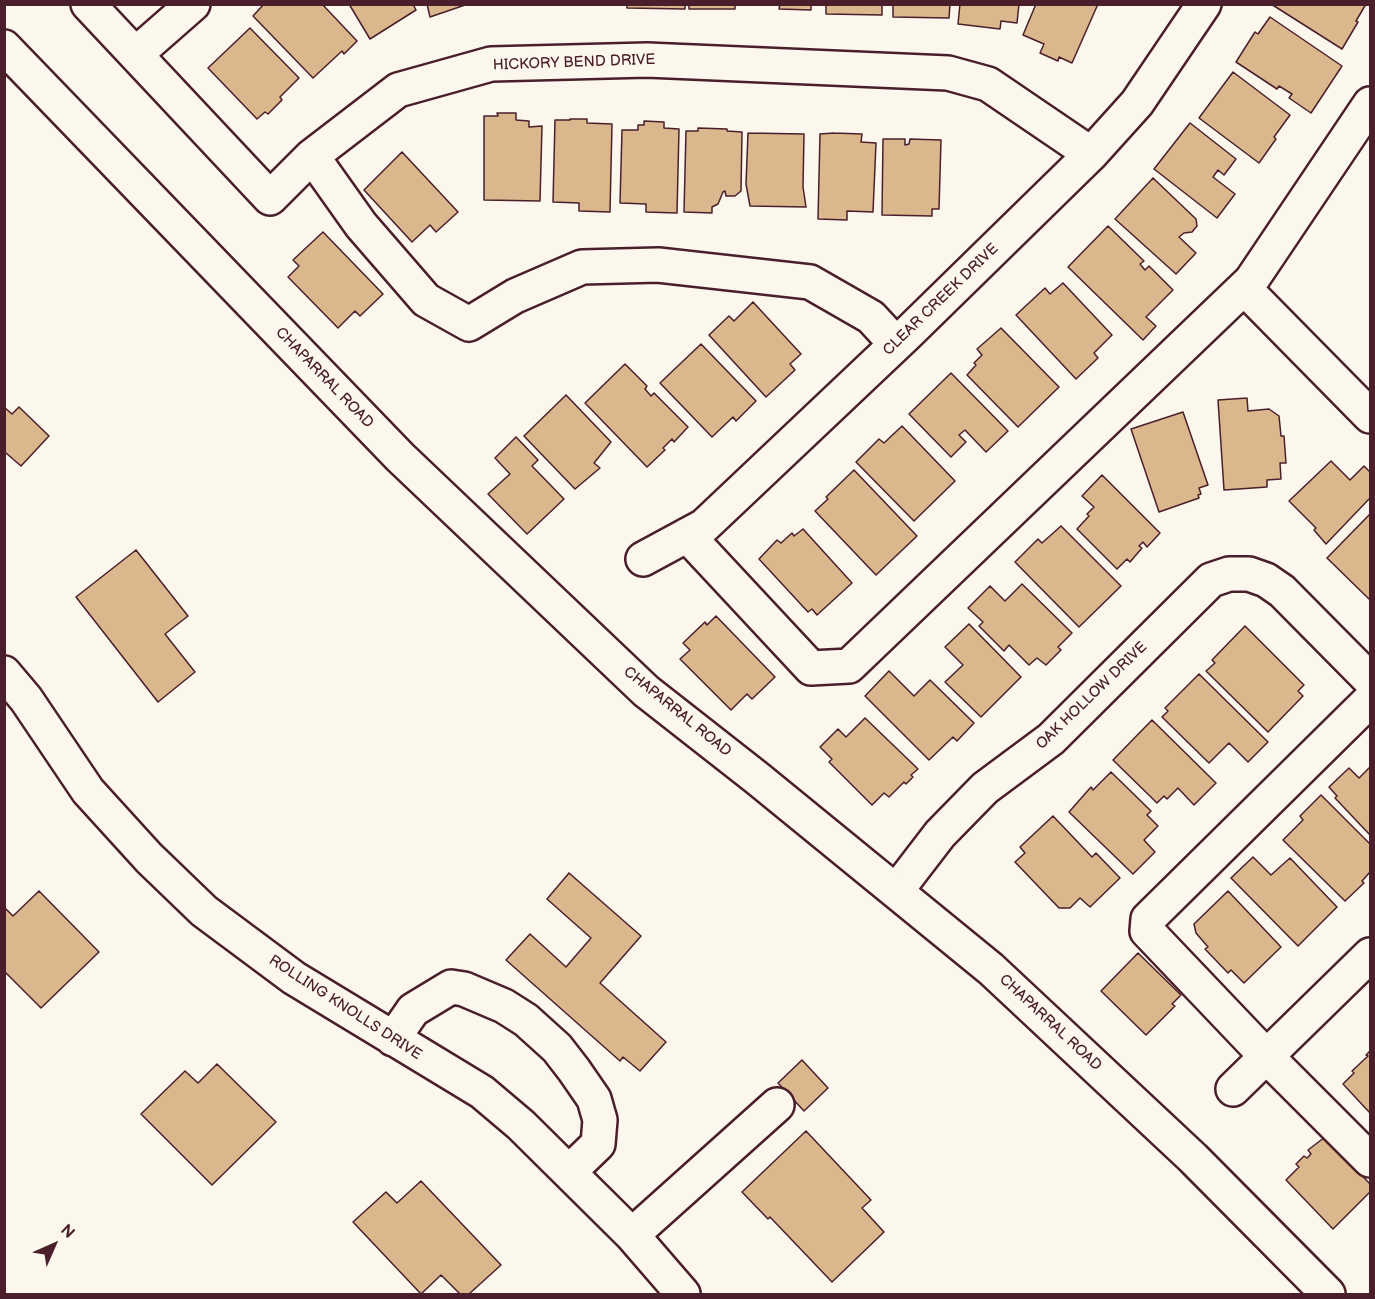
<!DOCTYPE html>
<html>
<head>
<meta charset="utf-8">
<style>
  body { margin:0 }
  #map { position:relative; width:1375px; height:1299px; overflow:hidden; background:#fbf7ec; font-family:"Balsamiq Sans",sans-serif }
  canvas { display:block }
  .frame { position:absolute; inset:0; border:6px solid #4a1f2b; pointer-events:none }
  .north { position:absolute; left:24px; top:1215px; width:60px; height:60px; -webkit-text-stroke:4px #fbf7ec; paint-order:stroke; rotate:45deg; font-size:16px; font-weight:700; line-height:24px; text-align:center; color:#4a1f2b }
  .north::after { content:''; display:block; margin:auto; width:21px; height:27px; background:#4a1f2b; clip-path:polygon(50% 0,100% 100%,50% 72%,0 100%) }
</style>
</head>
<body>
<div id="map">
<canvas width="1375" height="1299"></canvas>
<div class="frame"></div>
<div class="north">N</div>
</div>
<script>
const ctx = document.querySelector('canvas').getContext('2d');
ctx.lineJoin = 'round';
function fill(path, color) { ctx.fillStyle = color; ctx.fill(path, 'evenodd'); }
const poly = rows => new Path2D(rows.map(r => 'M' + r).join(''));
function strokePath(path, color, width, dash) { ctx.strokeStyle = color; ctx.lineWidth = width; ctx.lineCap = dash ? 'butt' : 'round'; ctx.setLineDash(dash || []); ctx.stroke(path); }
function write(font, color, halo, rows, align = 'center') {
  ctx.font = font + ' "Balsamiq Sans",sans-serif'; ctx.lineWidth = 5; ctx.setLineDash([]); ctx.textBaseline = 'middle'; ctx.strokeStyle = halo; ctx.fillStyle = color; for (const [text, x, y, turn = 0] of rows) {
    ctx.save(); ctx.translate(x, y); ctx.rotate((+turn || 0) * Math.PI / 180); ctx.textAlign = isNaN(turn) ? turn : align; if (halo) ctx.strokeText(text, 0, 0); ctx.fillText(text, 0, 0); ctx.restore();
  }
}
const building = poly([
  [264,4,322,4,357,41,344,54,342,51,313,78,253,16,264,4],
  [349,4,413,4,416,10,370,39,349,4],
  [427,4,468,4,430,17,427,4],
  [627,4,685,4,685,9,627,8,627,4],
  [689,4,735,4,735,9,689,9,689,4],
  [780,4,811,4,811,10,779,9,780,4],
  [826,4,882,4,882,15,826,14,826,4],
  [893,4,950,4,949,18,893,17,893,4],
  [960,4,1019,4,1017,23,1001,21,1000,29,958,24,960,4],
  [1036,4,1098,4,1072,63,1059,57,1058,61,1040,53,1044,44,1023,35,1036,4],
  [1271,4,1366,4,1356,21,1358,22,1342,49,1271,4],
  [1270,17,1342,66,1311,113,1289,98,1292,94,1279,86,1277,89,1236,62,1255,32,1258,34,1270,17],
  [250,28,299,78,280,97,282,100,268,114,265,112,257,119,208,68,250,28],
  [1233,72,1290,115,1274,137,1276,139,1259,163,1199,118,1233,72],
  [497,113,516,113,516,120,529,121,529,127,542,126,540,201,484,200,484,116,498,116,497,113],
  [570,119,587,119,587,123,612,124,610,212,579,211,579,203,553,202,555,120,570,120,570,119],
  [644,121,664,122,664,128,679,129,677,213,646,212,646,204,620,203,622,130,638,130,638,125,644,125,644,121],
  [1190,123,1236,159,1224,175,1218,170,1213,177,1235,194,1217,218,1154,169,1190,123],
  [698,128,727,129,727,131,742,132,741,191,735,196,726,196,725,191,723,192,718,204,712,207,712,213,684,212,686,131,698,131,698,128],
  [748,133,804,134,803,187,806,207,750,206,746,184,748,133],
  [834,133,862,134,861,142,876,143,873,212,847,211,847,220,818,219,820,134,834,133],
  [883,139,905,139,905,145,909,144,910,139,941,140,939,209,932,209,932,216,882,215,883,139],
  [402,152,458,212,436,232,430,225,412,242,364,190,402,152],
  [1153,178,1196,219,1197,226,1192,232,1184,233,1179,237,1196,253,1176,274,1115,219,1153,178],
  [1108,226,1144,261,1140,264,1145,270,1149,266,1173,290,1146,317,1156,326,1143,340,1068,267,1108,226],
  [323,232,383,294,360,316,355,311,338,328,288,277,299,266,293,260,323,232],
  [1063,283,1112,335,1094,353,1098,358,1076,379,1016,315,1045,288,1050,294,1063,283],
  [753,302,801,354,790,364,795,370,766,397,709,335,729,316,734,321,753,302],
  [1001,328,1059,387,1018,427,967,375,976,365,974,363,982,355,977,349,1001,328],
  [701,344,756,401,736,421,733,417,712,437,660,383,701,344],
  [625,364,647,386,645,389,651,396,654,393,688,427,674,442,672,439,663,448,665,450,647,467,585,403,625,364],
  [951,373,1008,431,986,452,965,430,959,435,966,442,951,457,909,414,951,373],
  [566,395,611,442,594,463,600,468,575,489,524,436,566,395],
  [1247,398,1248,411,1269,409,1279,416,1281,436,1284,436,1286,463,1280,463,1281,479,1267,480,1267,487,1224,490,1218,400,1247,398],
  [4,407,12,414,19,407,49,436,21,466,6,453,4,455,4,407],
  [1183,412,1208,485,1199,488,1201,494,1198,495,1199,498,1159,512,1131,429,1183,412],
  [902,426,955,481,914,521,856,462,879,439,884,443,902,426],
  [516,437,538,460,532,466,564,499,527,534,488,494,510,474,495,458,516,437],
  [1331,461,1350,480,1364,466,1370,472,1370,498,1326,544,1314,530,1316,528,1289,501,1331,461],
  [854,470,917,536,876,575,815,511,828,499,826,497,854,470],
  [1102,475,1160,533,1147,547,1143,542,1139,546,1142,548,1130,562,1127,559,1117,569,1077,529,1089,516,1087,514,1094,507,1082,496,1102,475],
  [1370,514,1370,597,1369,599,1327,558,1370,514],
  [1061,526,1121,586,1079,627,1015,562,1038,539,1042,543,1061,526],
  [803,529,852,583,817,615,812,609,808,612,759,559,777,540,781,543,792,533,794,536,803,529],
  [136,550,188,616,165,634,195,672,158,702,76,597,136,550],
  [1022,584,1072,633,1058,647,1061,650,1046,665,1037,658,1029,665,1009,645,1004,651,979,626,983,622,968,608,990,586,1005,601,1022,584],
  [716,616,775,677,752,699,747,694,731,710,680,659,690,650,683,643,705,622,707,625,716,616],
  [969,624,1021,677,981,717,945,682,963,665,945,647,969,624],
  [1245,626,1304,685,1298,691,1303,696,1268,732,1206,671,1215,663,1212,660,1245,626],
  [889,671,914,696,930,680,974,723,957,741,953,737,929,760,865,696,889,671],
  [1199,674,1268,742,1248,762,1229,743,1209,763,1162,717,1168,711,1165,708,1199,674],
  [865,718,918,769,911,775,913,777,906,784,904,782,889,797,884,793,872,805,829,762,832,759,820,747,838,729,846,737,865,718],
  [1152,720,1216,783,1194,805,1178,788,1167,799,1164,796,1157,803,1113,760,1152,720],
  [1370,767,1370,835,1335,798,1337,796,1329,787,1349,768,1359,778,1370,767],
  [1111,772,1151,811,1147,815,1158,826,1144,840,1155,852,1133,874,1069,812,1091,787,1093,790,1111,772],
  [1321,795,1370,844,1370,872,1362,881,1364,883,1345,901,1283,840,1303,820,1300,816,1321,795],
  [1053,816,1092,857,1096,853,1120,878,1090,907,1080,898,1070,908,1059,908,1015,862,1025,853,1020,847,1053,816],
  [1253,857,1271,875,1290,858,1337,907,1298,946,1231,878,1253,857],
  [569,873,641,936,600,983,666,1042,640,1071,623,1057,620,1061,506,960,530,934,566,967,591,938,547,899,569,873],
  [39,891,99,952,41,1008,4,971,4,907,13,916,39,891],
  [1228,891,1281,947,1244,983,1231,970,1228,973,1205,949,1208,947,1196,933,1194,924,1228,891],
  [1138,953,1181,995,1172,1004,1175,1006,1146,1035,1101,991,1138,953],
  [1370,1051,1370,1113,1343,1084,1354,1073,1352,1071,1368,1056,1366,1055,1370,1051],
  [802,1060,828,1088,804,1111,778,1083,802,1060],
  [217,1064,276,1122,212,1185,141,1114,185,1071,198,1083,217,1064],
  [806,1131,871,1200,862,1208,884,1232,832,1282,770,1217,768,1219,742,1192,806,1131],
  [1325,1137,1370,1184,1370,1192,1333,1229,1286,1180,1299,1167,1296,1164,1304,1156,1307,1158,1311,1154,1308,1150,1325,1137],
  [421,1181,501,1265,469,1294,460,1294,441,1275,421,1294,353,1222,386,1192,397,1203,421,1181]
]);
fill(building, '#dab78c');
strokePath(building, '#4a1f2b', 1.5);
const minor = poly([
  [88,4,270,198,312,156,398,90,491,64,647,60,948,73,988,84,1091,154],
  [136,54,193,4],
  [312,156,361,225,426,300,469,324,515,296,582,267,658,265,810,282,871,317,896,344],
  [1244,288,1370,416],
  [687,535,811,668,849,666,1251,281,1370,104],
  [643,559,704,526,907,334,1091,154,1137,103,1204,4],
  [4,673,26,699,88,791,149,858,204,911,294,978,482,1092,521,1125,632,1235,683,1294],
  [1370,700,1148,919,1147,931,1267,1057,1370,1160],
  [897,890,940,834,985,788,1051,739,1211,580,1229,574,1249,574,1266,580,1282,591,1370,680],
  [393,1039,413,1010,451,987,464,989,504,1006,526,1020,557,1048,574,1070,594,1099,600,1120,598,1144,569,1172],
  [1233,1089,1370,955],
  [632,1235,777,1105]
]);
const major = poly([
  [4,47,400,457,646,691,757,778,991,969,1193,1158,1328,1294]
]);
strokePath(minor, '#4a1f2b', 38);
strokePath(major, '#4a1f2b', 38);
strokePath(minor, '#fbf7ec', 33);
strokePath(major, '#fbf7ec', 33);
write('15px', '#4a1f2b', '#fbf7ec', [
  ["HICKORY BEND DRIVE",574,63,-2],
  ["CLEAR CREEK DRIVE",941,300,-44],
  ["CHAPARRAL ROAD",324,378,46],
  ["OAK HOLLOW DRIVE",1092,696,-44],
  ["CHAPARRAL ROAD",677,712,39],
  ["ROLLING KNOLLS DRIVE",345,1008,33],
  ["CHAPARRAL ROAD",1050,1023,43]
]);
</script>
</body>
</html>
